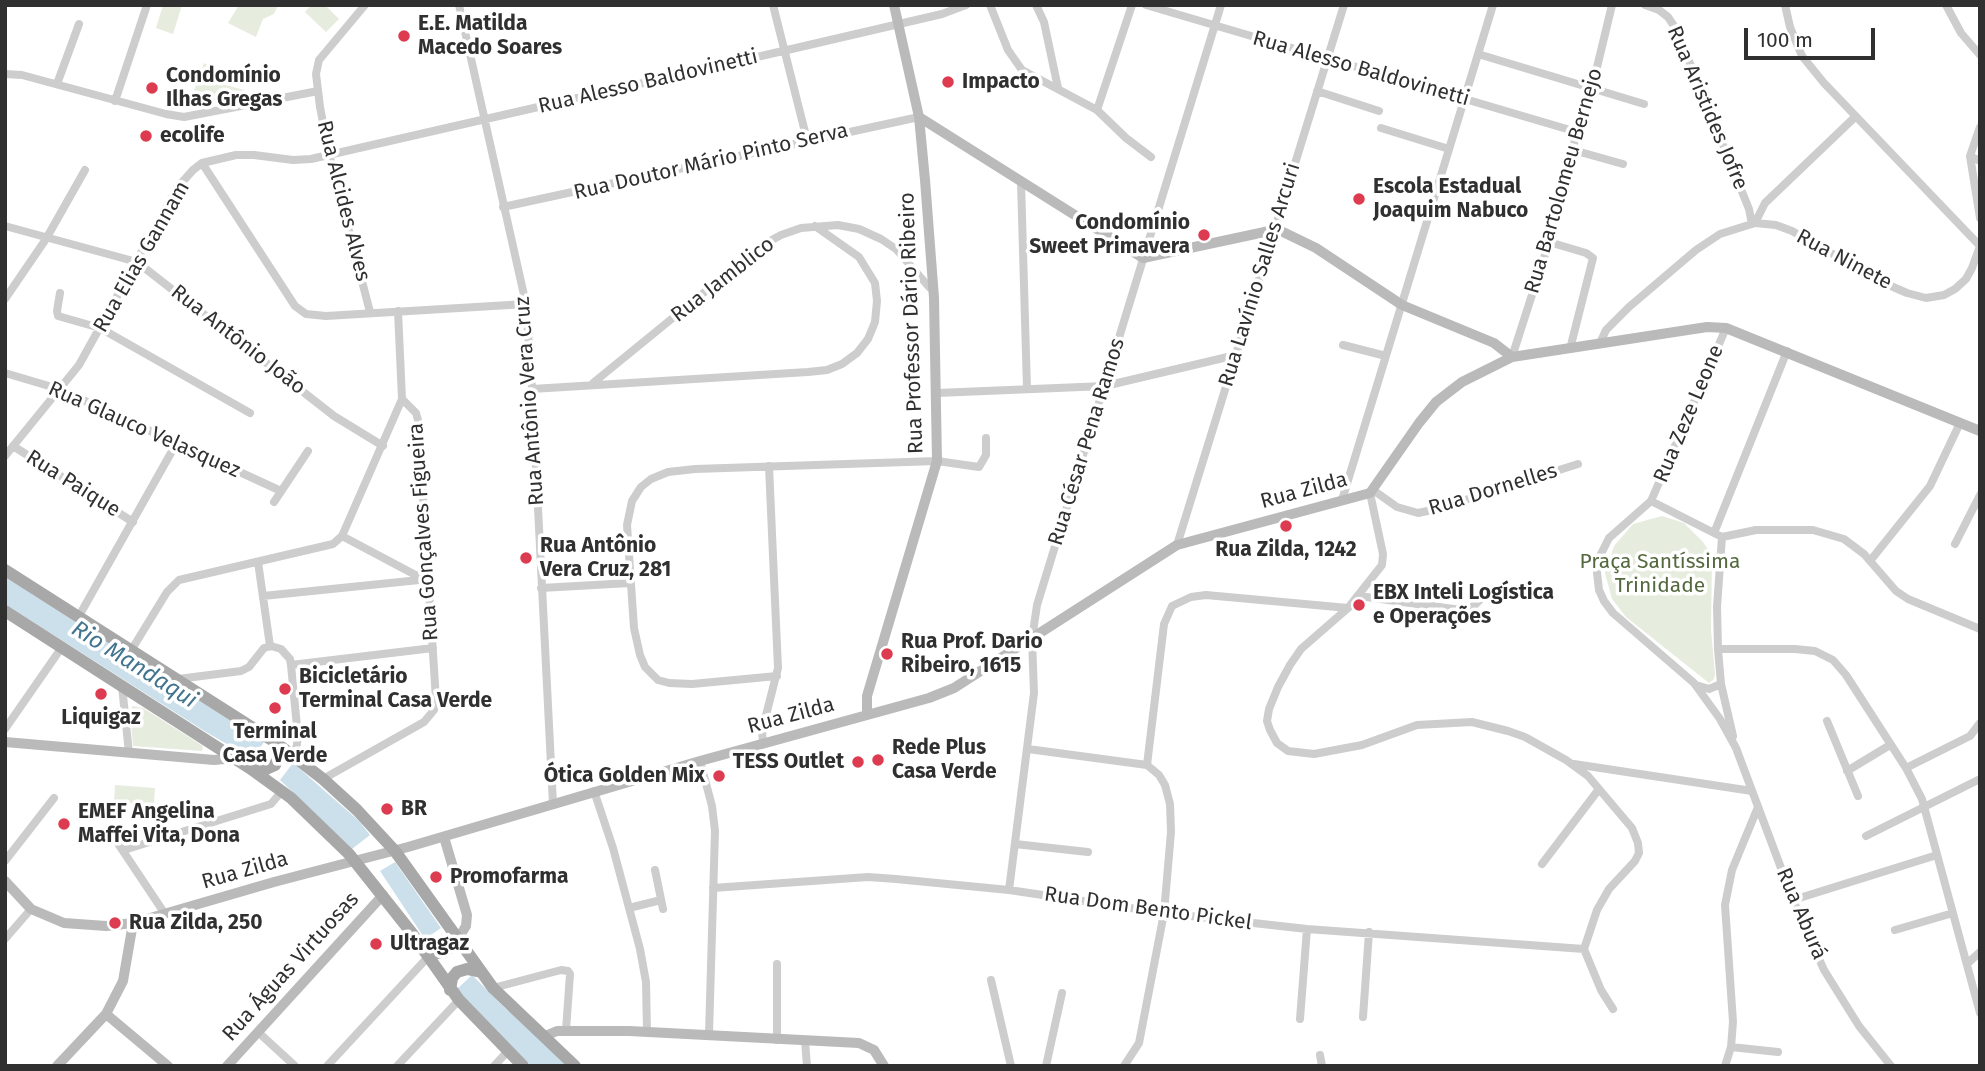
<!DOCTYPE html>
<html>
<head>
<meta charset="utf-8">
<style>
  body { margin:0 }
  #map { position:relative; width:1985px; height:1071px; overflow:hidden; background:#fff; font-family:"Fira Sans",sans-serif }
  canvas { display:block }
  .frame { position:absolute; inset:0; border:7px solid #303030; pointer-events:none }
  .scale { position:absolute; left:1744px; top:28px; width:131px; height:32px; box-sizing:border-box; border:4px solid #303030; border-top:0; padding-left:9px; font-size:21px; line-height:24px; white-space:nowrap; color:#303030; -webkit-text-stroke:5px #fff; paint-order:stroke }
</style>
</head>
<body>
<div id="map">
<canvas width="1985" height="1071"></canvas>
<div class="frame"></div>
<div class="scale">100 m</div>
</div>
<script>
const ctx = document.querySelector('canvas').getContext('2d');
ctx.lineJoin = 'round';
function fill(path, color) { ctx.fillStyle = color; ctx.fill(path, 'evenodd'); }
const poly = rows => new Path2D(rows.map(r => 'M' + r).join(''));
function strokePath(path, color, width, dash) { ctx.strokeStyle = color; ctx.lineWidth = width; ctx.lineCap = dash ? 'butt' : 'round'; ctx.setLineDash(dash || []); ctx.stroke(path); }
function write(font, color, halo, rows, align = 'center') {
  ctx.font = font + ' "Fira Sans",sans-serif'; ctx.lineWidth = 7; ctx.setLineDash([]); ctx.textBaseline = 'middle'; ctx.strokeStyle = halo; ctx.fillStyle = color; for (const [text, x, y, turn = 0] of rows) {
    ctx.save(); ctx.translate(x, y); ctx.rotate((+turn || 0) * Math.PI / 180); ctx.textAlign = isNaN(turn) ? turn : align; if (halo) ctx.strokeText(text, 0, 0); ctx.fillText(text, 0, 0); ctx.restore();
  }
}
fill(poly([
  [163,5,182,5,173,34,156,28],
  [239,5,278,5,274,14,263,19,256,37,228,23],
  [311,5,325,5,339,19,326,32,305,12],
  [204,63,212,68,218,83,244,90,242,98,187,110],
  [1662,516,1684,523,1703,542,1712,556,1711,630,1715,674,1714,679,1709,683,1626,617,1612,599,1605,573,1614,546,1633,524],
  [133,706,143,708,203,746,202,751,133,746,130,710],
  [115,785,155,788,154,804,114,802]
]), '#e6ecde');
fill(poly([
  [5,577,264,742,253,759,206,732,5,604],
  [293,763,359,821,370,835,352,849,280,780],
  [395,862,441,928,425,939,380,871],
  [472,975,506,1009,514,1014,567,1066,531,1066,456,990]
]), '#cbe0eb');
strokePath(poly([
  [365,5,319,60,316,74,320,107,329,154,370,312],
  [459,5,526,304,532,389,553,804],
  [773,5,807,140],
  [990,5,1008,50,1022,70,1097,110,1126,138,1151,157],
  [1036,5,1044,22,1058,88],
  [1146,5,1577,132],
  [1645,5,1659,10,1668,17,1676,29,1749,209,1752,224],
  [1785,5,1790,27,1802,56,1824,83,1980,246],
  [1946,5,1961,33,1980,55],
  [1478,54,1644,104],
  [5,74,22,75,166,114,184,117,318,91],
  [57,84,79,24],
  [1317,91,1379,111],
  [115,101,147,5],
  [1097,110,1132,5],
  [1980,127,1970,156,1980,218],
  [1381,128,1449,149],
  [1573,150,1623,164],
  [1970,156,1980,161],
  [202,163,295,306,306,314,326,316,526,304],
  [1021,182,1027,389],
  [503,207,919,117],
  [1755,223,1765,203,1855,117],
  [5,226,137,262,334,416,383,446],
  [1549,242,1586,253,1593,258,1570,349],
  [60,293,57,311,58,316,100,328,250,413],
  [5,299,46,239,85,170],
  [1600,343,1606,330,1629,307,1696,250,1720,234,1755,223,1776,225,1792,231,1884,283,1907,293,1926,298,1944,295,1955,289,1966,279,1972,268,1980,246],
  [1343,345,1386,356],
  [1512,357,1549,242,1577,132,1592,88,1612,5],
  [5,373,59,389,281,491],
  [593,383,761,246,781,235,801,228,838,225,859,229,881,239,896,249,929,287,934,290],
  [532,389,808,372,827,370,842,364,857,353,868,339,875,322,877,301,875,283,859,257,815,226],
  [937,393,1105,386,1236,355],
  [13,446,133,522],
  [5,456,79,365,177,188,193,170,202,163,236,155,254,155,293,160,311,159,783,51,942,14,966,5],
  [1373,490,1397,507,1418,513,1437,509,1578,464],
  [1370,493,1383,554,1382,565,1348,608,1301,649,1290,665,1278,687,1269,709,1267,721,1270,730,1277,743,1288,751,1314,754,1362,745,1417,725,1472,722,1508,731,1525,737,1566,760,1588,776,1632,828,1638,843,1639,853,1635,861,1609,889,1597,910,1584,949,1601,990,1613,1009],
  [1342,500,1493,5],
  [1651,501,1726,328],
  [274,502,308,451],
  [1714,533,1787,351],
  [342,536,423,579],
  [1722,537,1651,501,1609,538,1596,564,1599,590,1604,601,1613,613,1694,683,1720,719,1736,748,1793,900,1824,970,1859,1026,1891,1066],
  [1722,537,1756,530,1813,530,1844,539,1864,554,1896,591,1908,599,1980,629],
  [1722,537,1717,607,1718,649,1721,684,1733,736],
  [1955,544,1980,495],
  [1177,545,1344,5],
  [1870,561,1930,486,1960,423],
  [258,562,270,646],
  [541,588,630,583],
  [263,596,429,579],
  [1359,596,1468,611,1483,597],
  [79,616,176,444],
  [132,649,167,592,179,580,333,544,342,536,402,399,398,311],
  [1718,649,1795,649,1815,651,1833,660,1846,675,1906,768,1922,799,1980,1013],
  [291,665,433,648],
  [777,676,692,684,669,683,658,680,645,667,640,655,634,628,627,525,632,501,641,487,651,479,668,472,695,469,937,461,979,467,986,455,986,438],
  [178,679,241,671,249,667,264,648,271,646,281,649,290,659,291,665,298,737,295,756],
  [1696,685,1709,689,1721,684],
  [122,686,129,753],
  [1827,721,1858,796],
  [5,729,62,647],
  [763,743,762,731,778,668,769,466],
  [1028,749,1147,765,1159,775,1165,785,1170,804,1171,832,1164,913,1139,1043,1124,1066],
  [700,761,712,806,715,831,709,1034],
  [1574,764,1752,791],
  [1147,765,1164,624,1172,606,1191,597,1206,595,1348,608],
  [1906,768,1970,736,1980,723],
  [1847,771,1890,745],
  [323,779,424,722,434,710,436,700,418,420,416,413,402,399],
  [594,791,613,848,640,949,646,982,647,1032],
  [109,830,165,914],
  [1866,836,1980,779],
  [1015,844,1088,852],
  [124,850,271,804,282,791],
  [5,861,54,798],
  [1542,864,1599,789],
  [655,870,663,909],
  [713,888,868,877,896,879,1009,890,1164,913,1307,929,1584,949],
  [1009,890,1034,693,1032,639,1037,605,1221,5],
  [1793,900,1937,855],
  [629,908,661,900],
  [1895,930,1953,913],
  [5,939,31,909],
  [1968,963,1980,952],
  [991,980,1011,1066],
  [493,988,561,970,568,971,570,974,566,1030],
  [1363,1017,1369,932],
  [1300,1019,1307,929],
  [258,1032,295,1066],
  [777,1040,777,964],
  [805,1041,807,1066],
  [1731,1047,1778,1052],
  [1320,1055,1322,1066],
  [327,1066,428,957],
  [397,1066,459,1000],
  [494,1066,508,1051],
  [1046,1066,1062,993],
  [1725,1066,1731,1047,1733,1022,1725,905,1732,870,1758,807]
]), '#cdcdcd', 8);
strokePath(poly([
  [919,117,1143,258,1274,230,1283,232,1316,248,1402,305,1494,343,1512,357],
  [867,715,867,696,937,461,934,298,925,180,919,117,894,5],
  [5,742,214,760,234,758],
  [444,837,467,915,466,926,458,939],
  [5,881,31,909,64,923,106,926,133,923,274,882,408,847,700,761,929,698,954,688,1177,545,1370,493,1419,423,1436,402,1462,382,1512,357,1707,327,1726,328,1980,431],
  [106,1014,168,1066],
  [545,1036,557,1031,629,1031,859,1043,874,1050,884,1066],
  [57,1066,106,1014,123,981,133,923],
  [227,1066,383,895]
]), '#bababa', 10);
strokePath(poly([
  [5,570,275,742,323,779,357,810,395,851,493,988,575,1066],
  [5,611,251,769,291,798,349,854,411,932,459,1000,523,1066],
  [252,769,266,769,275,765,280,753,275,742],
  [424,943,431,951,438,953,448,949,458,939],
  [450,990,452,978,457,972,467,969,481,972]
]), '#a8a8a8', 12);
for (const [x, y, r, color] of [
  [404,36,7,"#dd3b4f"],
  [948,82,7,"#dd3b4f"],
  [152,88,7,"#dd3b4f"],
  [146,136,7,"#dd3b4f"],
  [1359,199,7,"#dd3b4f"],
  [1204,235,7,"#dd3b4f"],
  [1286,526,7,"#dd3b4f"],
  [526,558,7,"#dd3b4f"],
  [1359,605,7,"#dd3b4f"],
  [887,654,7,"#dd3b4f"],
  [285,689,7,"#dd3b4f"],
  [101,694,7,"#dd3b4f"],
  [275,708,7,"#dd3b4f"],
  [878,760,7,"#dd3b4f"],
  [858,762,7,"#dd3b4f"],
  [719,776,7,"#dd3b4f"],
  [387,809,7,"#dd3b4f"],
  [64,824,7,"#dd3b4f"],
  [436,877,7,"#dd3b4f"],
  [115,923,7,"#dd3b4f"],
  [376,944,7,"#dd3b4f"]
]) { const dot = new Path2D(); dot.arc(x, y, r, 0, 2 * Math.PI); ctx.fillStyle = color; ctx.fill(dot); strokePath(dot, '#fff', 2.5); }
write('bold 21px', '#303030', '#fff', [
  ["E.E. Matilda",418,24],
  ["Macedo Soares",418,48],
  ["Condomínio",166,76],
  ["Ilhas Gregas",166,100],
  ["Impacto",962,82],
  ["ecolife",160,136],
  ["Escola Estadual",1373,187],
  ["Joaquim Nabuco",1373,211],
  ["Condomínio",1190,223,"right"],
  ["Sweet Primavera",1190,247,"right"],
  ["Rua Antônio",540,546],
  ["Vera Cruz, 281",540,570],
  ["Rua Zilda, 1242",1286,550,"center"],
  ["EBX Inteli Logística",1373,593],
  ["e Operações",1373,617],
  ["Rua Prof. Dario",901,642],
  ["Ribeiro, 1615",901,666],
  ["Bicicletário",299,677],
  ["Terminal Casa Verde",299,701],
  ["Liquigaz",101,718,"center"],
  ["Terminal",275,732,"center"],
  ["Casa Verde",275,756,"center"],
  ["Rede Plus",892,748],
  ["Casa Verde",892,772],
  ["TESS Outlet",844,762,"right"],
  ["Ótica Golden Mix",705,776,"right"],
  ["BR",401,809],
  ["EMEF Angelina",78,812],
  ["Maffei Vita, Dona",78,836],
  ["Promofarma",450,877],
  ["Rua Zilda, 250",129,923],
  ["Ultragaz",390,944]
], 'left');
write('21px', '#303030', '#fff', [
  ["Rua Alesso Baldovinetti",1361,69,16],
  ["Rua Alesso Baldovinetti",648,82,-13],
  ["Rua Aristides Jofre",1707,108,67],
  ["Rua Doutor Mário Pinto Serva",711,162,-13],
  ["Rua Bartolomeu Bernejo",1564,181,-74],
  ["Rua Alcides Alves",343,201,76],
  ["Rua Elias Gannam",142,257,-60],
  ["Rua Ninete",1844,260,28],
  ["Rua Lavínio Salles Arcuri",1260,275,-73],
  ["Rua Jamblico",723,280,-38],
  ["Rua Professor Dário Ribeiro",912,323,-92],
  ["Rua Antônio João",238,340,38],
  ["Rua Antônio Vera Cruz",530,401,-94],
  ["Rua Zeze Leone",1689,414,-67],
  ["Rua Glauco Velasquez",144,430,24],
  ["Rua César Pena Ramos",1087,442,-73],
  ["Rua Paique",73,484,32],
  ["Rua Dornelles",1493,490,-17],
  ["Rua Zilda",1304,491,-15],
  ["Rua Gonçalves Figueira",424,532,-94],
  ["Rua Zilda",791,716,-15],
  ["Rua Zilda",245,871,-16],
  ["Rua Dom Bento Pickel",1148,909,8],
  ["Rua Aburá",1801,914,67],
  ["Rua Águas Virtuosas",291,967,-48]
]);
write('21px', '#55693f', '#fff', [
  ["Praça Santíssima",1660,562],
  ["Trinidade",1660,586]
]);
write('italic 23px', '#41748e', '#fff', [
  ["Rio Mandaqui",134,665,32]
]);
</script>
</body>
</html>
